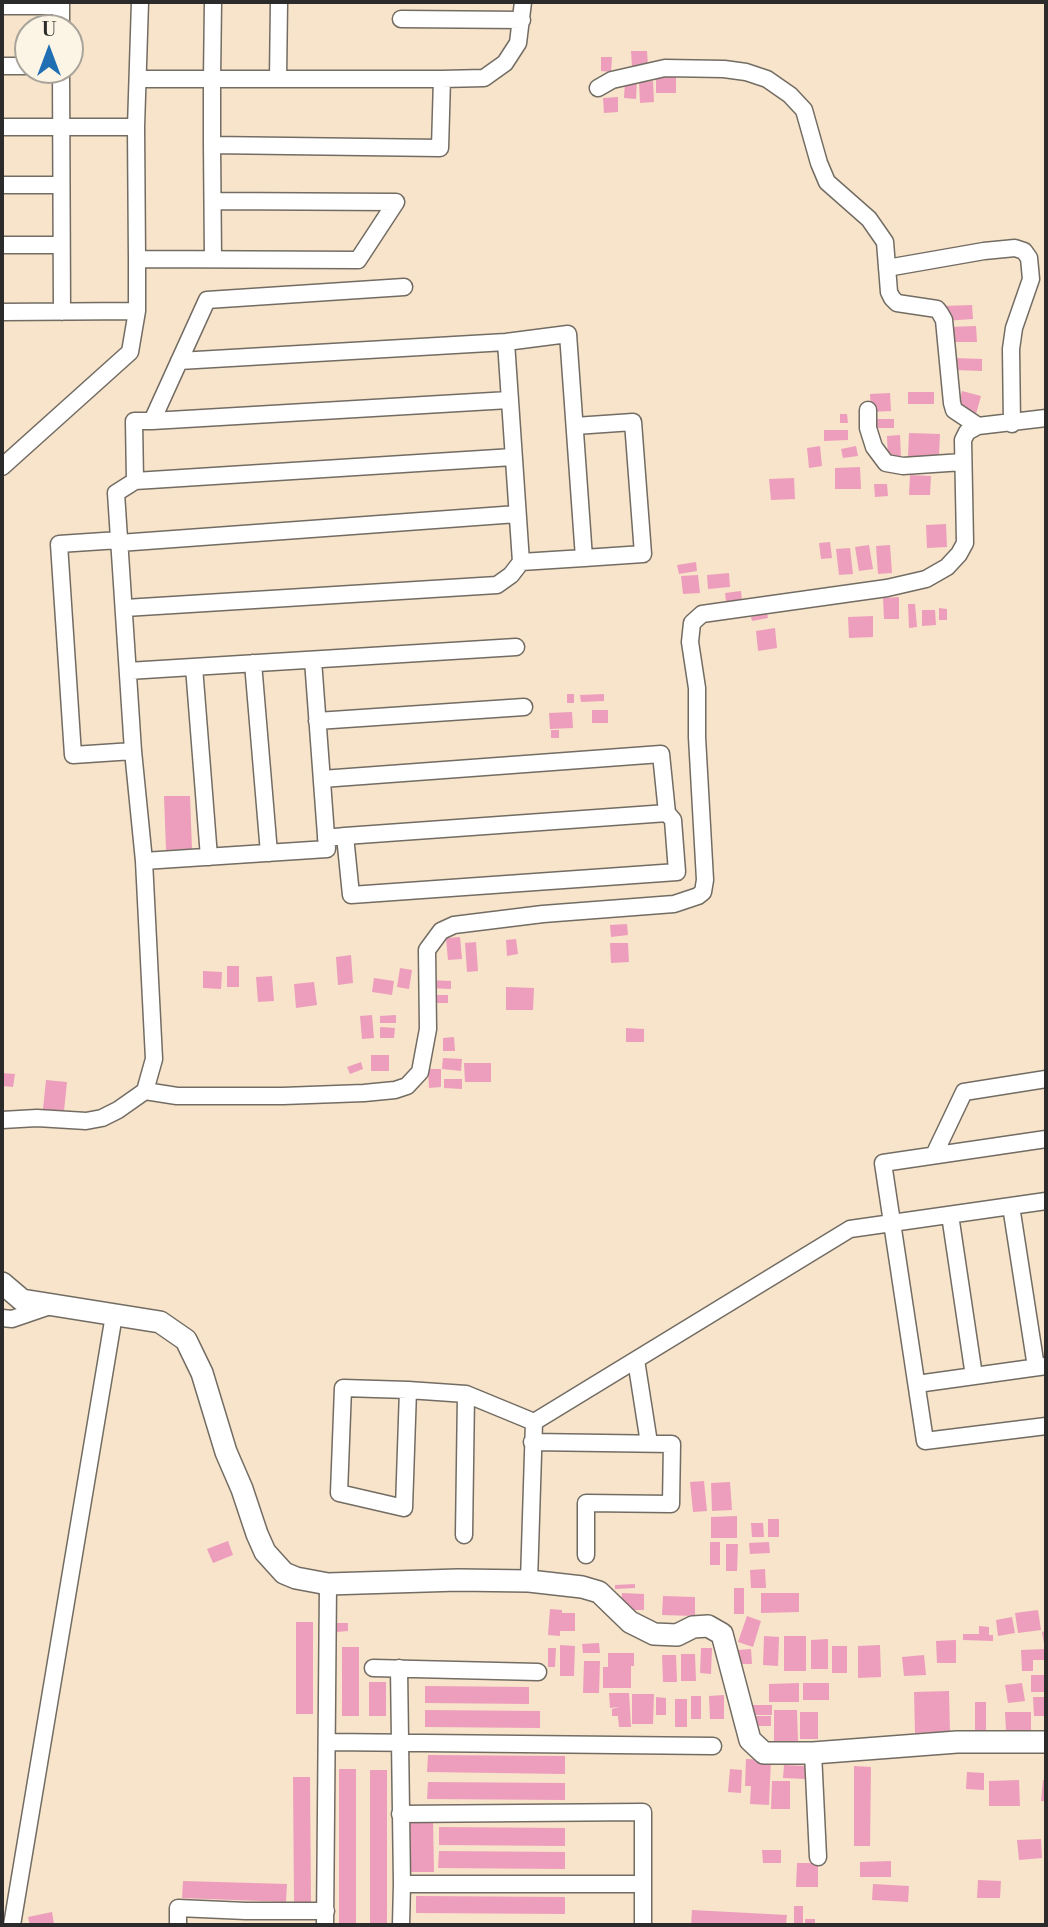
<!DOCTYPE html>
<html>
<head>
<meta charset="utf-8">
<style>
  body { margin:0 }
  #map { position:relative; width:1048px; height:1927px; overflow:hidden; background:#f7e4cb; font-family:"Libre Bodoni",serif }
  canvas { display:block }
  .frame { position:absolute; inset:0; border:4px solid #2b2b2b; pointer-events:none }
  .north { position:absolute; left:14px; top:14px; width:70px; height:70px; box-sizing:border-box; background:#fcf5e5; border:2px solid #a8a49b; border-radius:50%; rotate:0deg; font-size:19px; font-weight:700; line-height:28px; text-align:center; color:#2b2b2b }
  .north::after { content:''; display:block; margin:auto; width:24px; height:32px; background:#1f6fb2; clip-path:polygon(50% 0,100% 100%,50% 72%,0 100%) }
</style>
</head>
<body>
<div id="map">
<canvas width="1048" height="1927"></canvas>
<div class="frame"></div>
<div class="north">U</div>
</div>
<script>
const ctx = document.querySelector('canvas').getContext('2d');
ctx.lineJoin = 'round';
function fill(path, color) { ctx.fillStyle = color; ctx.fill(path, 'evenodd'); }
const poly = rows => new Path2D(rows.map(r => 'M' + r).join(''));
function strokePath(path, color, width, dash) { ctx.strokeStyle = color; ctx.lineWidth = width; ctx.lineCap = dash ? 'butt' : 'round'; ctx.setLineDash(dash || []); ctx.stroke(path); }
fill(poly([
  [631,51,647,51,648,66,632,67],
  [601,57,612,57,611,72,601,71],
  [656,72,676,73,676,93,656,93],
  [625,80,637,80,636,99,624,98],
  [653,81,654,102,640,103,639,82],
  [618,97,618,112,604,113,603,98],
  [972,305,973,319,944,321,943,306],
  [976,326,977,342,949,342,948,327],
  [955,358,982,359,982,371,955,370],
  [962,391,981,396,976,414,957,409],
  [908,392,934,392,934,404,908,404],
  [890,393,891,411,871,412,870,394],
  [840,414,847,414,848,423,840,423],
  [872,419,894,419,894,428,872,428],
  [824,430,848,430,848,440,824,441],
  [909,433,940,434,939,456,908,456],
  [900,435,901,458,888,459,887,436],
  [820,446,822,466,809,468,807,448],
  [856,446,858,456,843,458,841,449],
  [860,467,861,489,835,489,835,468],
  [910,475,931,476,930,495,909,495],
  [794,478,795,499,771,500,769,479],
  [874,484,887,484,888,496,875,497],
  [946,524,947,547,927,548,926,525],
  [830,542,832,558,821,559,819,543],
  [869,545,873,569,859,571,855,547],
  [890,545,892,573,878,574,876,546],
  [850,548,853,574,839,575,836,549],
  [696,562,697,571,679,574,677,565],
  [729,573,730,587,708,589,707,575],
  [698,575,700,593,683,594,681,576],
  [741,591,742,600,726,602,725,593],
  [899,597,899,619,884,619,883,598],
  [908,604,915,604,917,627,909,628],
  [939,608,947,609,947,620,939,620],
  [922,610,935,610,936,625,922,626],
  [767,613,768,618,752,621,751,617],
  [873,616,873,637,849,638,848,617],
  [775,628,777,648,758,651,756,631],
  [567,694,574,694,574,703,567,703],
  [604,694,604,701,581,702,580,695],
  [592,710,608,710,608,723,592,723],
  [572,712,573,728,550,729,549,713],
  [551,730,559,730,559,738,551,738],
  [164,796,190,796,192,849,166,850],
  [627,924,628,935,611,937,610,925],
  [460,937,462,959,448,960,446,938],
  [516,939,518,954,507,956,506,940],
  [476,942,478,971,467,972,465,943],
  [610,943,628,943,629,962,611,963],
  [351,955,353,983,338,985,336,957],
  [227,966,239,966,239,987,227,987],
  [400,968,412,970,409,989,397,987],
  [203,971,222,972,221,989,203,988],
  [272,976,274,1001,258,1002,256,977],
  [374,978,394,981,392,995,372,992],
  [428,980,451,981,451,989,427,988],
  [314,982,317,1005,296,1008,294,984],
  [506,987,534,988,533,1010,506,1010],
  [428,995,448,995,448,1003,428,1003],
  [372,1015,374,1038,362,1039,360,1016],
  [396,1015,396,1023,380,1023,380,1016],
  [380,1027,395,1028,394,1038,380,1038],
  [626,1028,644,1029,644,1042,626,1042],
  [454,1037,455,1051,443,1051,443,1038],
  [371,1055,389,1055,389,1071,371,1071],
  [443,1058,462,1059,461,1071,442,1069],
  [361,1062,363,1069,350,1074,347,1067],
  [464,1063,491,1063,491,1082,465,1082],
  [428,1069,441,1069,441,1087,429,1088],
  [2,1073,15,1074,13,1087,2,1086],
  [444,1079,462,1079,462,1089,444,1088],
  [46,1080,67,1082,64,1111,43,1109],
  [704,1481,707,1511,693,1512,690,1482],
  [730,1482,732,1510,712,1511,711,1483],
  [737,1516,737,1538,711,1538,711,1517],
  [768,1519,779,1519,779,1537,768,1537],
  [751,1523,763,1523,764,1537,752,1537],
  [228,1541,233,1555,213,1563,207,1549],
  [710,1542,720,1542,720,1565,710,1565],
  [769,1542,770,1553,750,1554,749,1543],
  [726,1544,738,1544,737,1571,726,1571],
  [765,1569,766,1588,751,1588,750,1570],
  [635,1584,635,1588,615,1589,615,1585],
  [734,1588,744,1588,744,1614,734,1614],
  [622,1593,644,1594,644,1610,621,1610],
  [761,1593,799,1593,799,1612,761,1613],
  [663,1596,695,1597,695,1616,662,1615],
  [550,1609,562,1610,562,1613,575,1613,575,1631,560,1631,560,1636,548,1635],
  [1038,1610,1041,1630,1018,1633,1015,1613],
  [747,1616,761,1621,753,1647,738,1642],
  [1012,1617,1015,1633,998,1636,996,1620],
  [296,1622,313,1622,313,1714,296,1714],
  [336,1623,348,1623,348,1631,336,1632],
  [979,1626,989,1627,989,1635,993,1635,993,1641,963,1640,963,1634,979,1634],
  [1046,1631,1046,1660,1033,1660,1033,1671,1022,1671,1021,1650,1045,1649,1042,1632],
  [764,1636,779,1637,778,1666,763,1665],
  [784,1636,806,1636,806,1671,784,1671],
  [828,1639,828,1669,811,1669,811,1640],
  [956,1640,956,1663,937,1663,936,1641],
  [599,1643,600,1653,583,1653,582,1644],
  [560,1645,575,1646,574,1676,560,1676],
  [880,1645,881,1677,858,1678,858,1646],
  [832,1646,847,1646,847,1673,832,1673],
  [342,1647,359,1647,359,1716,342,1716],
  [548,1648,556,1648,555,1667,548,1667],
  [701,1648,712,1648,711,1674,700,1673],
  [751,1649,752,1664,739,1664,738,1650],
  [608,1653,634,1653,634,1666,631,1666,631,1688,603,1688,603,1667,608,1667],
  [681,1654,695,1654,696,1681,681,1681],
  [662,1655,676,1655,677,1682,663,1682],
  [924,1655,926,1675,904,1676,902,1657],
  [584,1661,600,1661,599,1693,583,1693],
  [1031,1675,1046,1675,1046,1692,1031,1692],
  [369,1682,386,1682,386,1716,369,1716],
  [799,1683,799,1702,769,1702,769,1684],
  [803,1683,829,1683,829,1700,803,1700],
  [1022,1683,1025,1701,1008,1703,1005,1685],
  [425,1686,529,1687,529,1704,425,1703],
  [949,1691,950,1732,915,1733,914,1692],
  [609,1693,629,1693,631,1727,619,1727,618,1716,612,1716,612,1709,619,1707,610,1708],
  [632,1694,654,1694,653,1724,632,1724],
  [724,1695,724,1719,710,1719,709,1696],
  [691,1696,701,1696,701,1719,691,1719],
  [656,1697,666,1698,666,1715,656,1715],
  [1033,1697,1046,1697,1046,1716,1034,1716],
  [675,1699,687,1699,687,1727,675,1727],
  [975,1702,986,1702,986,1732,975,1731],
  [752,1705,772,1705,772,1715,752,1715],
  [425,1710,540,1711,540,1728,425,1727],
  [774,1710,797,1710,798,1743,774,1744],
  [800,1712,818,1712,818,1739,800,1739],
  [1005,1712,1031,1712,1031,1731,1006,1731],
  [755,1716,771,1716,771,1726,755,1726],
  [428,1755,565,1756,565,1774,427,1772],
  [746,1759,771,1760,769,1805,750,1804,751,1786,745,1786],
  [784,1765,806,1766,805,1779,783,1778],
  [854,1766,871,1767,870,1846,854,1846],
  [339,1769,356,1769,356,1925,339,1925],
  [730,1769,742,1770,741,1793,728,1792],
  [370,1770,387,1770,387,1925,370,1925],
  [967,1772,984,1773,984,1790,966,1789],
  [293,1777,310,1777,311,1902,294,1902],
  [1019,1780,1020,1806,989,1806,989,1781],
  [1043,1780,1046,1780,1046,1801,1041,1801],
  [772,1781,790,1781,790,1809,771,1809],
  [428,1782,565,1783,565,1800,427,1799],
  [408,1819,433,1819,434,1872,408,1872],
  [439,1827,565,1828,565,1846,439,1845],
  [1041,1839,1042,1858,1019,1860,1017,1840],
  [762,1850,781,1850,781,1863,763,1863],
  [439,1851,565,1852,565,1869,438,1868],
  [891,1861,891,1877,860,1877,860,1862],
  [797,1863,818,1863,818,1887,796,1887],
  [978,1880,1001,1881,1000,1898,977,1898],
  [183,1881,287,1884,286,1902,182,1898],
  [873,1884,909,1886,908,1902,872,1900],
  [416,1896,565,1897,565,1914,416,1913],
  [794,1906,803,1906,803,1925,794,1925],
  [692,1910,787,1915,786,1925,691,1925],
  [52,1912,54,1924,30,1925,28,1917],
  [805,1919,815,1919,815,1925,805,1925]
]), '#ed9ebc');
const minor = poly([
  [2,6,61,6],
  [401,19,522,20],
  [61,28,61,2],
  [2,66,28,66],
  [61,70,62,312],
  [139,79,212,79,213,2],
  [278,79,279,2],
  [442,79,484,78,505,63,518,43,523,2],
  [598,88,612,80,665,68,724,69,746,72,767,79,790,95,804,110,819,163,827,182,869,219,885,242,889,292,892,298,897,303,937,309,940,313,944,320,952,403,954,410,978,426],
  [2,127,136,127],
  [212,145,440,148,442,79,212,79,212,145,213,259],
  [2,185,60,185],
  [2,245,60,245],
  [137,259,136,127,140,2],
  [887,268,984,251,1015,248,1024,251,1029,258,1031,279,1014,328,1011,349,1012,424],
  [137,311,137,259,358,260,396,202,213,201],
  [2,312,137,311,130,352,2,467],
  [179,361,506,342,568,334,584,558,521,562,506,342],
  [868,410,868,428,874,447,886,463,903,466,963,462],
  [152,421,509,400],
  [575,426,633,422,643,554,584,558],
  [135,481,134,421,152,421,207,300,404,287],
  [119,540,59,544,73,755,133,751],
  [119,543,517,514],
  [125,608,497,585,511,575,521,562],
  [253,663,269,853],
  [194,667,209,857],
  [128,671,516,647],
  [317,721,524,707],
  [322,779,661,754,667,813,673,820,677,872,351,895,345,836,326,838],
  [345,836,667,813],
  [144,861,327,849,313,660],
  [145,1091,177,1096,283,1096,364,1093,395,1090,407,1086,420,1072,428,1029,427,950,441,931,454,925,543,914,674,904,698,896,703,892,705,880,697,737,697,688,690,642,692,623,702,614,887,588,926,579,947,567,959,554,965,543,963,440,967,432,978,426,1046,418],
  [2,1120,37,1118,86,1121,102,1118,118,1110,145,1091,154,1059,144,861,133,751,116,493,135,481,513,457],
  [1046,1139,883,1163,925,1441,1046,1426],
  [934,1155,964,1092,1046,1079],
  [1011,1206,1036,1367],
  [950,1215,974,1376],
  [2,1318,12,1319,50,1306],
  [636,1360,649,1443],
  [917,1384,1046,1366],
  [408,1390,404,1508,339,1493,343,1388,408,1390,466,1394,534,1422],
  [532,1442,672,1444,671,1504,586,1503,586,1555],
  [464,1535,466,1394],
  [529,1581,534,1422,850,1229,1046,1201],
  [373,1668,538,1672],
  [399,1668,402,1884],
  [328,1742,713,1746],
  [813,1753,818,1857],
  [400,1814,643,1812,643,1884],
  [12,1925,114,1315],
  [178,1925,178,1908,246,1911,326,1911],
  [325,1925,328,1584],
  [401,1925,402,1884,643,1884,643,1925]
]);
const tertiary = poly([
  [2,1283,22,1300,160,1322,186,1340,202,1373,226,1452,242,1489,257,1534,265,1552,284,1573,296,1578,328,1584,458,1580,529,1581,582,1587,599,1592,630,1622,654,1634,677,1635,693,1627,708,1626,722,1634,750,1740,764,1753,813,1753,957,1742,1046,1742]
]);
strokePath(minor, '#726c63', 19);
strokePath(tertiary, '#726c63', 24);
strokePath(minor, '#fff', 16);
strokePath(tertiary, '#fff', 21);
</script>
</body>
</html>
